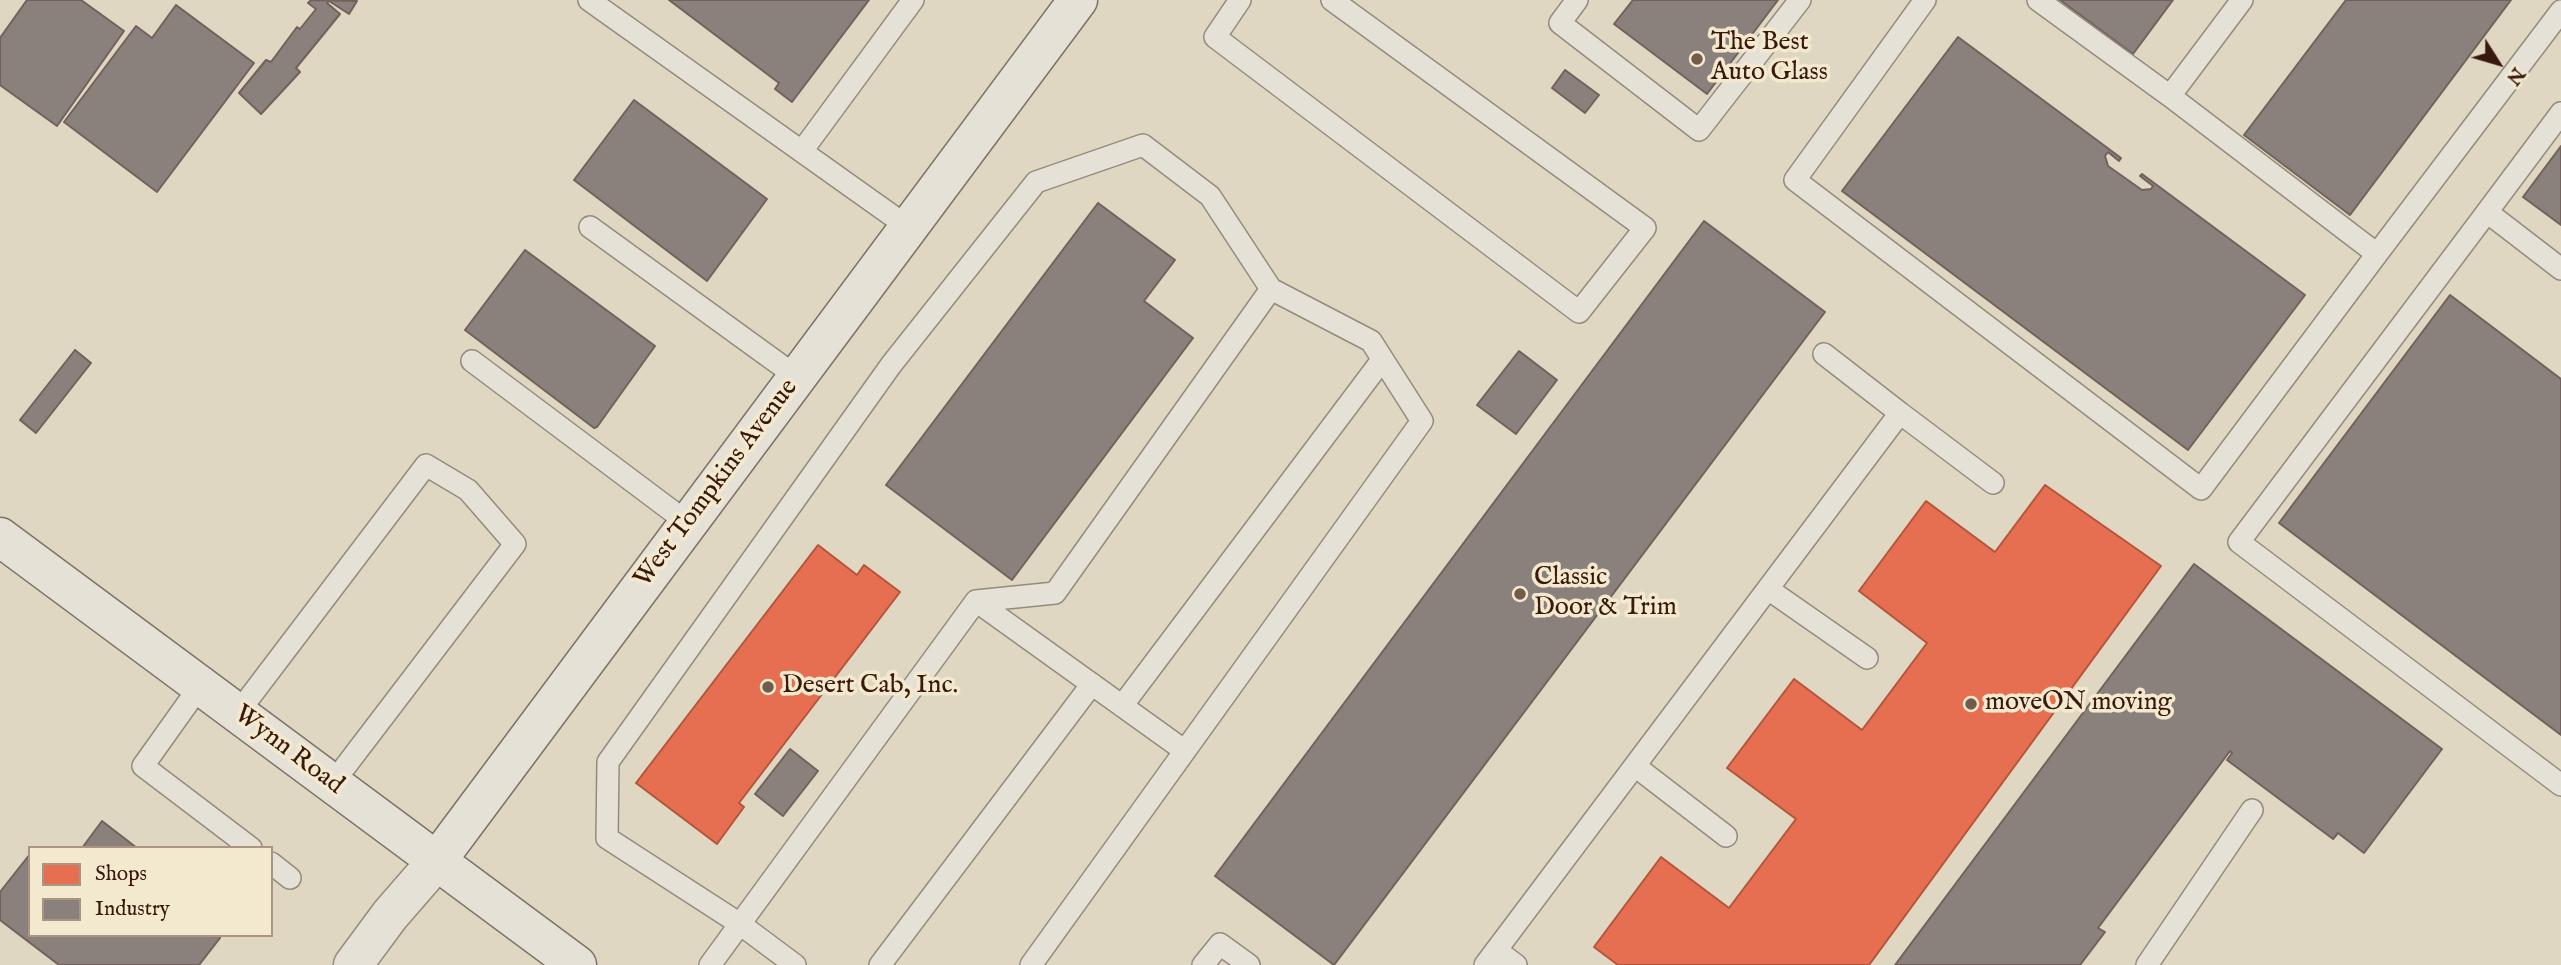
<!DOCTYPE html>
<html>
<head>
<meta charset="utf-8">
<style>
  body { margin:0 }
  #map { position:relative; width:2561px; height:965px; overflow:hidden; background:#dfd7c1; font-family:"IM FELL English",serif }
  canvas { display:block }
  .legend { position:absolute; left:28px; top:846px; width:245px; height:91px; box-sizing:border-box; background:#f3e9ce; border:2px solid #a99581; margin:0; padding:9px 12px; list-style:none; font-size:21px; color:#39180d }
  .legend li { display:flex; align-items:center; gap:14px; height:35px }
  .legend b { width:35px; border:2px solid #a99581 }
  .north { position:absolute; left:2463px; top:28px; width:70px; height:70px; -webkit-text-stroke:5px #f3e9ce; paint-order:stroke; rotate:127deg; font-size:19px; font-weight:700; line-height:28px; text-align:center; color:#39180d }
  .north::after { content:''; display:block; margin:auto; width:24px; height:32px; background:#39180d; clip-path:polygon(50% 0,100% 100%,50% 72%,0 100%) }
</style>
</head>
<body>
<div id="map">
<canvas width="2561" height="965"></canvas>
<ul class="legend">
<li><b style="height:19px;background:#e76f51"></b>Shops</li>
<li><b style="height:19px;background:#8a817c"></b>Industry</li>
</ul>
<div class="north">N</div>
</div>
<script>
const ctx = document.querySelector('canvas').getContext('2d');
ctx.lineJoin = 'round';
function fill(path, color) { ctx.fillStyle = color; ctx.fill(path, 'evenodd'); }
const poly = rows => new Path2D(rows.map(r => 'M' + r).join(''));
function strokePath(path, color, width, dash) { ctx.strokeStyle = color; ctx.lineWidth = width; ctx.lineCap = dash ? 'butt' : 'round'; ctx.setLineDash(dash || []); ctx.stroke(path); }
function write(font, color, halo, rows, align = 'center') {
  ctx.font = font + ' "IM FELL English",serif'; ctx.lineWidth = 7; ctx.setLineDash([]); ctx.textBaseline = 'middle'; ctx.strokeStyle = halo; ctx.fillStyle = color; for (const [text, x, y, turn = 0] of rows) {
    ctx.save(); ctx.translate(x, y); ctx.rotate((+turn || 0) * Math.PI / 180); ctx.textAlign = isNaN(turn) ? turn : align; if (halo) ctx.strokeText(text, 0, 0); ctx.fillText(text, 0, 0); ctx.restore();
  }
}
const shops = poly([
  [2045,485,2161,566,1869,965,1618,965,1594,947,1661,857,1729,908,1796,819,1727,768,1794,679,1862,730,1927,643,1859,591,1926,501,1995,552,2045,485],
  [818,545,857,575,864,565,900,592,739,803,744,807,717,844,636,783,818,545]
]);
fill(shops, '#e76f51');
strokePath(shops, '#b3553d', 2);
const industry = poly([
  [27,0,81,0,124,31,57,126,0,85,0,38,27,0],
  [311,0,357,1,349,14,329,1,327,3,340,14,296,68,300,72,261,114,239,93,266,60,271,62,297,27,300,29,316,9,308,3,311,0],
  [669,0,869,0,792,102,775,89,779,83,669,0],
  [1633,0,1778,0,1707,94,1614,24,1633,0],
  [2060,0,2173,0,2133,54,2060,0],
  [2346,0,2511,0,2350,215,2244,135,2346,0],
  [176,5,254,63,157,192,64,122,136,26,152,38,176,5],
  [1958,37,2121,158,2119,161,2108,152,2105,156,2108,166,2142,190,2151,189,2153,186,2140,176,2142,174,2305,295,2188,450,1842,191,1958,37],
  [1565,70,1599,95,1585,113,1552,88,1565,70],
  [634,100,767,199,707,281,574,180,634,100],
  [2561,146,2561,225,2523,197,2561,146],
  [1098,203,1175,260,1144,301,1193,338,1012,580,886,485,1098,203],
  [1704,221,1825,312,1334,965,1215,876,1704,221],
  [525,250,655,346,597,427,594,428,465,330,525,250],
  [2450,295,2561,379,2561,735,2279,523,2450,295],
  [75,350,91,363,36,433,20,420,75,350],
  [1519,351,1557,380,1516,434,1477,405,1519,351],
  [2194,564,2442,749,2364,853,2338,833,2333,839,2227,760,2232,753,2230,751,2098,928,2105,932,2080,965,1895,965,2194,564],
  [790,749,818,771,783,816,755,794,790,749],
  [102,821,137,848,82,848,102,821],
  [30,854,30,935,220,935,220,938,199,965,59,965,0,920,0,892,30,854]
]);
fill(industry, '#8a817c');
strokePath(industry, '#72625b', 2);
const lane = poly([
  [589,0,908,227],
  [1240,0,1215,37,1579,312,1645,228,1332,0],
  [1577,0,1560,23,1699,130,1800,0],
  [1925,0,1795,180,2201,489,2377,254],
  [2038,0,2170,96],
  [2242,0,2170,96,2377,254,2561,11],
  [802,151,913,0],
  [2487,212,2561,113],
  [590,227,797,377],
  [2561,269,2487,212,2239,542,2561,785],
  [1824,354,1900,413],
  [472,361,688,523],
  [1768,589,1867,658],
  [976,601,1185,751],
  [200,686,143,766,251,848],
  [1122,706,1382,360],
  [237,714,426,465,468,490,515,544,332,784],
  [1635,766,1726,836],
  [271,863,290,878],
  [1496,950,1516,965],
  [710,965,976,601,1055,593,1271,289,1371,341,1422,421,1031,965],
  [795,965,740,924,607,838,608,762,891,365,1036,182,1143,145,1210,196,1271,289],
  [880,965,1092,684],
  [1203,965,1220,944,1249,965],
  [1485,965,1900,413,1993,483],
  [2147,965,2252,810]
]);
const street = poly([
  [353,965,390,915,436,862]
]);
const secondary = poly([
  [0,537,577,965],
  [436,862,1078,0]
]);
strokePath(lane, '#948b7d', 24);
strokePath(street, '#948b7d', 41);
strokePath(secondary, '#7c7266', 41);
strokePath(lane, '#e6e1d6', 21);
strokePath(street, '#e6e1d6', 38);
strokePath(secondary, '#e6e1d6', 38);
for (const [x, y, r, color] of [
  [1697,59,7,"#735b4c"],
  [1520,594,7,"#735b4c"],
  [768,687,7,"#735b4c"],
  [1971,704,7,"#735b4c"]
]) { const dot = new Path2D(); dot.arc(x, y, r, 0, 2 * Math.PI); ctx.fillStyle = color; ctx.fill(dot); strokePath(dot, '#f3e9ce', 2.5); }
write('26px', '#39180d', '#f3e9ce', [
  ["The Best",1711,44],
  ["Auto Glass",1711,74],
  ["Classic",1534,579],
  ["Door & Trim",1534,609],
  ["Desert Cab, Inc.",782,687],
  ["moveON moving",1985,704]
], 'left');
write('26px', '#39180d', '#f3e9ce', [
  ["West Tompkins Avenue",717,484,-53],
  ["Wynn Road",288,751,37]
]);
</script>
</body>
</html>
